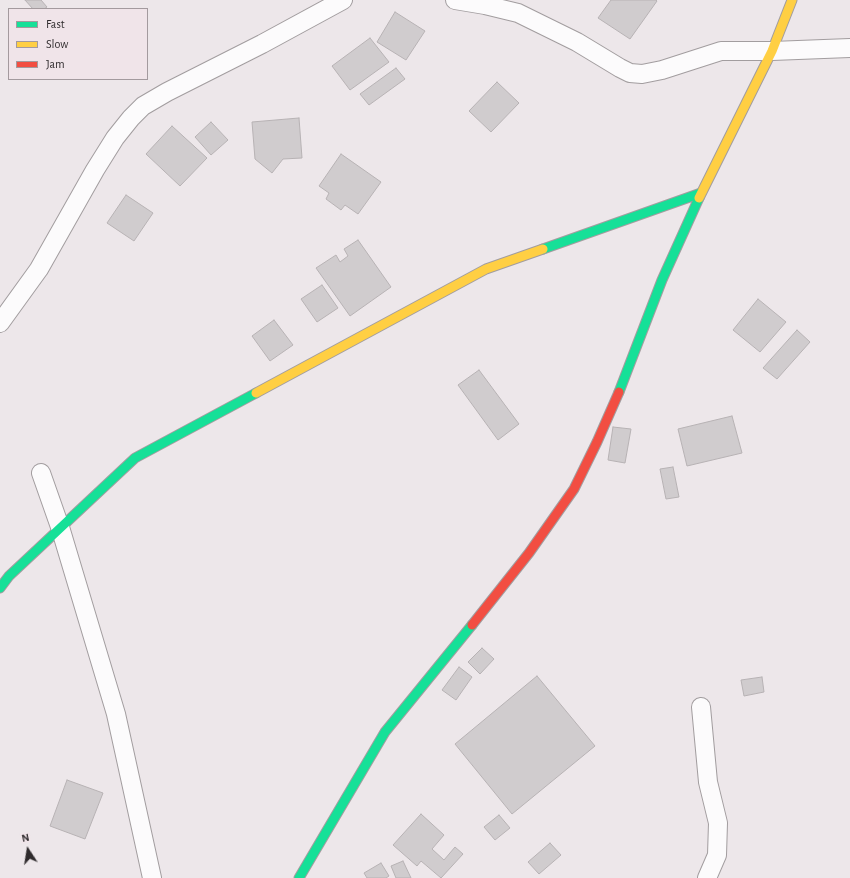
<!DOCTYPE html>
<html>
<head>
<meta charset="utf-8">
<style>
  body { margin:0 }
  #map { position:relative; width:850px; height:878px; overflow:hidden; background:#ede7ea; font-family:"Alegreya Sans",sans-serif }
  canvas { display:block }
  .legend { position:absolute; left:8px; top:8px; width:140px; height:72px; box-sizing:border-box; background:#f0e4e9; border:1px solid #a39a9e; margin:0; padding:5px 7px; list-style:none; font-size:12px; color:#2f2b2d }
  .legend li { display:flex; align-items:center; gap:8px; height:20px }
  .legend b { width:20px; border:1px solid #a39a9e }
  .north { position:absolute; left:8px; top:830px; width:40px; height:40px; -webkit-text-stroke:3px #f0e4e9; paint-order:stroke; rotate:348deg; font-size:11px; font-weight:700; line-height:16px; text-align:center; color:#2f2b2d }
  .north::after { content:''; display:block; margin:auto; width:14px; height:18px; background:#2f2b2d; clip-path:polygon(50% 0,100% 100%,50% 72%,0 100%) }
</style>
</head>
<body>
<div id="map">
<canvas width="850" height="878"></canvas>
<ul class="legend">
<li><b style="height:5px;background:#16e098"></b>Fast</li>
<li><b style="height:5px;background:#ffcf43"></b>Slow</li>
<li><b style="height:5px;background:#f24e42"></b>Jam</li>
</ul>
<div class="north">N</div>
</div>
<script>
const ctx = document.querySelector('canvas').getContext('2d');
ctx.lineJoin = 'round';
function fill(path, color) { ctx.fillStyle = color; ctx.fill(path, 'evenodd'); }
const poly = rows => new Path2D(rows.map(r => 'M' + r).join(''));
function strokePath(path, color, width, dash) { ctx.strokeStyle = color; ctx.lineWidth = width; ctx.lineCap = dash ? 'butt' : 'round'; ctx.setLineDash(dash || []); ctx.stroke(path); }
const building = poly([
  [25,0,41,0,47,7,44,9,33,9,25,0],
  [611,0,656,0,657,1,630,39,598,18,611,0],
  [395,12,425,31,406,60,377,42,395,12],
  [370,38,389,62,350,90,332,66,370,38],
  [396,68,405,79,369,105,360,94,396,68],
  [497,82,519,103,491,132,469,111,497,82],
  [299,118,302,158,283,159,272,173,255,159,252,122,299,118],
  [211,122,228,140,211,155,195,137,211,122],
  [172,126,207,158,180,186,146,154,172,126],
  [341,154,381,182,358,214,345,205,341,210,326,199,329,193,319,186,341,154],
  [126,195,153,213,134,241,107,223,126,195],
  [358,240,391,287,350,316,316,268,336,255,340,262,348,256,344,249,358,240],
  [322,285,338,308,317,322,301,299,322,285],
  [758,299,786,322,760,352,733,330,758,299],
  [274,320,293,345,270,361,252,336,274,320],
  [797,330,810,342,777,379,763,368,797,330],
  [479,370,519,424,498,440,458,385,479,370],
  [732,416,742,453,687,466,678,429,732,416],
  [613,427,631,429,625,463,608,460,613,427],
  [673,467,679,497,666,499,660,469,673,467],
  [482,648,494,659,480,674,468,662,482,648],
  [459,667,472,677,456,700,442,690,459,667],
  [537,676,595,746,512,814,455,744,537,676],
  [762,677,764,692,744,696,741,680,762,677],
  [67,780,103,793,85,839,50,826,67,780],
  [421,814,444,835,432,849,444,860,455,847,463,854,441,878,421,861,417,866,393,845,421,814],
  [499,815,510,828,495,840,484,827,499,815],
  [550,843,561,855,539,874,528,862,550,843],
  [403,861,411,878,396,878,391,866,403,861],
  [381,863,389,876,386,878,367,878,364,873,381,863]
]);
fill(building, '#d0ccce');
strokePath(building, '#b7b2b4', 1);
const street = poly([
  [455,0,485,5,518,13,577,42,620,68,630,73,642,74,662,70,721,51,772,51,850,48],
  [0,323,39,269,95,170,115,138,131,118,143,106,167,92,262,44,343,0],
  [41,473,60,527,116,714,152,878],
  [701,707,708,782,718,823,717,855,707,878]
]);
const fast = poly([
  [543,249,701,193],
  [619,392,662,280,699,198],
  [0,588,9,576,135,458,256,393],
  [299,878,385,732,472,625]
]);
const slow = poly([
  [699,198,772,51,792,0],
  [256,393,486,269,543,249]
]);
const jam = poly([
  [472,625,529,553,574,489,597,442,619,392]
]);
strokePath(street, '#a29d9f', 20);
strokePath(fast, '#a29d9f', 11);
strokePath(slow, '#a29d9f', 11);
strokePath(jam, '#a29d9f', 11);
strokePath(street, '#fcfbfc', 18);
strokePath(fast, '#16e098', 9);
strokePath(slow, '#ffcf43', 9);
strokePath(jam, '#f24e42', 9);
</script>
</body>
</html>
